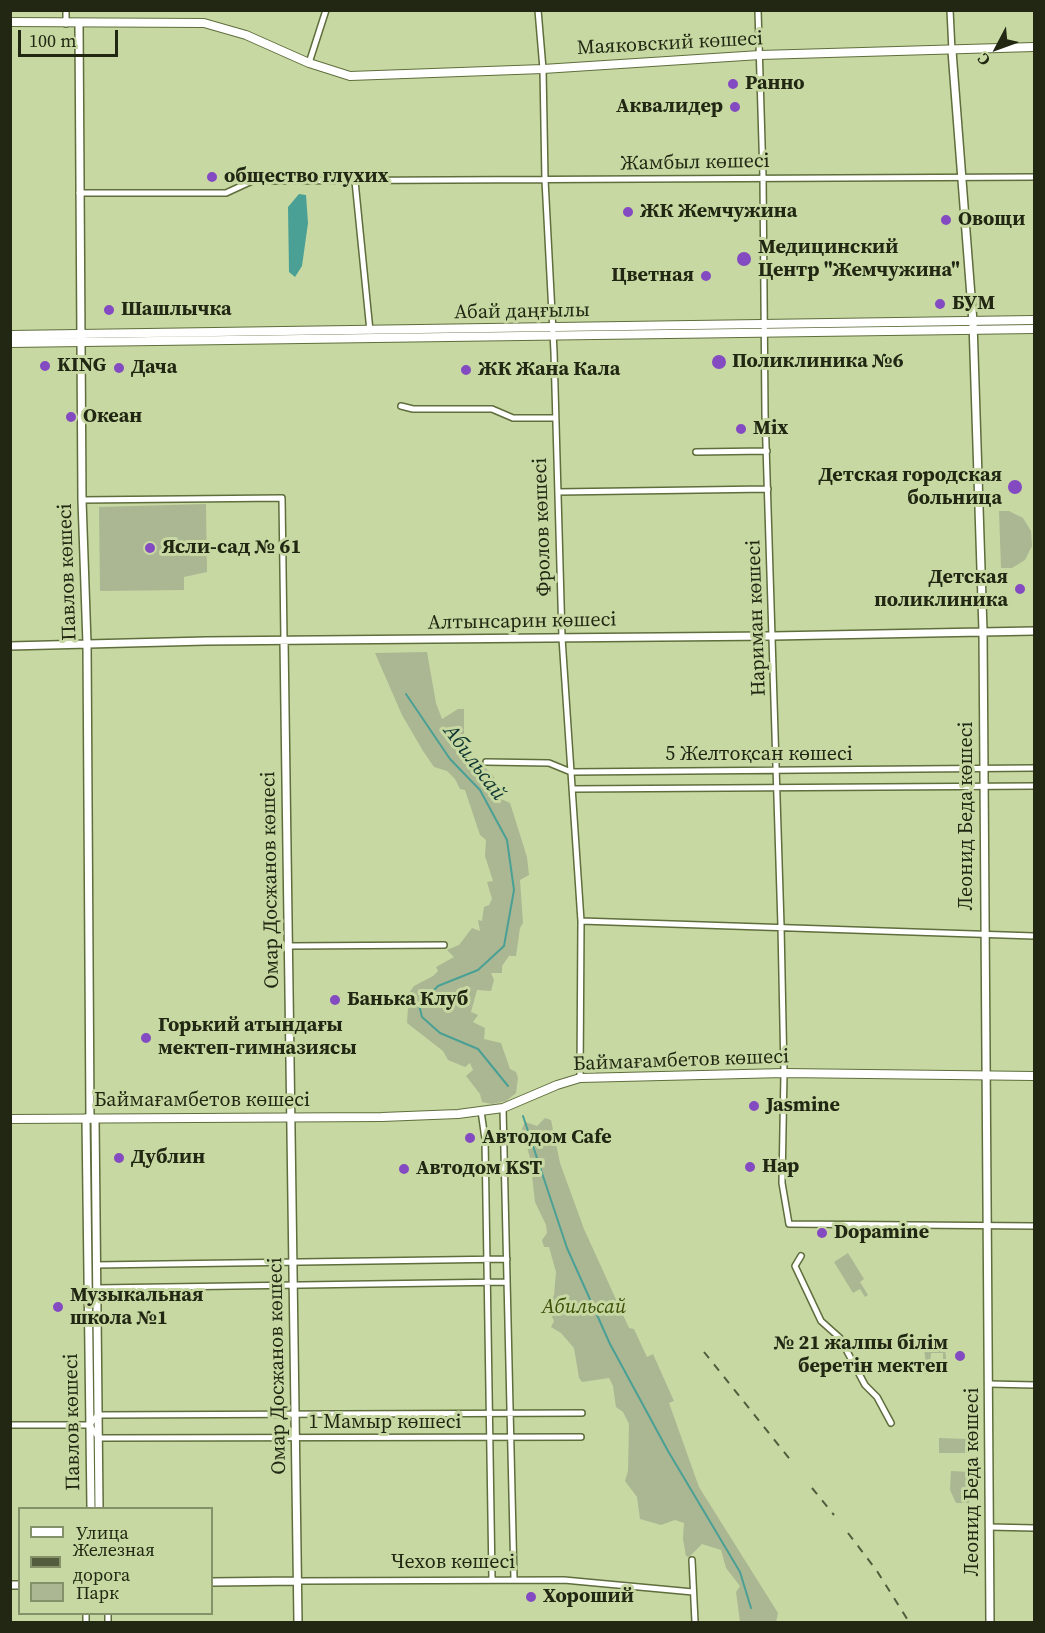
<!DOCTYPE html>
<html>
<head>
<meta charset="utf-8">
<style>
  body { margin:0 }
  #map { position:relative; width:1045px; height:1633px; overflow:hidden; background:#c7d8a2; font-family:"Source Serif 4",serif }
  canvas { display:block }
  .frame { position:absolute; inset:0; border:12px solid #212712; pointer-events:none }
  .legend { position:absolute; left:18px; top:1507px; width:195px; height:108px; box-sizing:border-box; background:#c7d8a2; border:2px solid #859168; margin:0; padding:8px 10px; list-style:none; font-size:18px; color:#212712 }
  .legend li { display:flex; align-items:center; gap:12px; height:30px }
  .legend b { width:30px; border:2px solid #859168 }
  .north { position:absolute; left:967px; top:18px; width:60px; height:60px; -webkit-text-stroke:4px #c7d8a2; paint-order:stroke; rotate:229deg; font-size:16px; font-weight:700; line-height:24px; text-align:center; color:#212712 }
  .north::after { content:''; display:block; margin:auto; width:21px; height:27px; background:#212712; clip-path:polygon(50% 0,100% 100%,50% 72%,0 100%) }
  .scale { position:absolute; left:18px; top:30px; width:100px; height:27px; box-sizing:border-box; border:3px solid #212712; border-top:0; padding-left:8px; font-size:18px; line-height:21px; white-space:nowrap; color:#212712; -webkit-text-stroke:4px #c7d8a2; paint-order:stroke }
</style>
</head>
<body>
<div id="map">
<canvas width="1045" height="1633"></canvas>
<div class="frame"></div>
<ul class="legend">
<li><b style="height:8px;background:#fff"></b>Улица</li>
<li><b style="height:8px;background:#535c3d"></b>Железная дорога</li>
<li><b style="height:16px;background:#abb793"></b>Парк</li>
</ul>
<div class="north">С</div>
<div class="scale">100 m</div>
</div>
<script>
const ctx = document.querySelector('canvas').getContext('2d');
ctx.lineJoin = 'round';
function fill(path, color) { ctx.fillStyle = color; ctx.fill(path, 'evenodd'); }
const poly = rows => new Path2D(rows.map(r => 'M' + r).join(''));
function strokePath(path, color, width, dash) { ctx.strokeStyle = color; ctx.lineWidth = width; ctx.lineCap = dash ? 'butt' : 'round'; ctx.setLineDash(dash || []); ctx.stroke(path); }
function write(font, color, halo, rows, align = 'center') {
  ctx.font = font + ' "Source Serif 4",serif'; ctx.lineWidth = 6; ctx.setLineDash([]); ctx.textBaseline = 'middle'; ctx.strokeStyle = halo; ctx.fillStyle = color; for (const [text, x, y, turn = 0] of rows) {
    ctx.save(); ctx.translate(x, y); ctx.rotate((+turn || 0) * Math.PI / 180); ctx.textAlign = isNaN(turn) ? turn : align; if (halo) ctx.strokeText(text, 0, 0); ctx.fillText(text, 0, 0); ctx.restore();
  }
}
fill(poly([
  [206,504,207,572,184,577,184,590,100,591,99,507],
  [999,511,1009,511,1023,518,1031,531,1032,546,1025,560,1012,568,1001,568],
  [427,652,436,703,442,719,458,709,464,709,464,734,471,755,493,775,498,789,504,792,501,799,510,803,527,857,529,875,520,880,523,923,520,928,516,956,509,956,502,966,502,973,491,973,494,980,491,991,477,990,471,1012,478,1015,473,1022,485,1028,484,1039,501,1043,510,1069,516,1072,518,1078,516,1093,506,1101,492,1104,482,1102,480,1094,466,1076,473,1070,470,1063,465,1067,448,1060,443,1051,407,1023,409,993,414,986,433,976,438,971,436,967,454,957,447,950,459,945,472,928,480,931,478,920,482,921,484,907,489,905,492,899,487,882,493,881,485,856,486,840,480,835,465,790,460,789,455,779,447,771,434,767,423,751,402,715,375,653],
  [545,1118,551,1120,560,1163,584,1229,629,1328,634,1329,647,1357,653,1354,674,1401,669,1403,699,1487,778,1613,776,1622,740,1622,736,1592,740,1586,726,1568,721,1550,702,1544,689,1557,686,1556,683,1539,684,1523,675,1520,661,1525,640,1519,637,1497,625,1481,628,1471,629,1424,623,1412,616,1407,613,1386,609,1378,582,1382,579,1378,574,1348,561,1333,551,1327,554,1321,546,1304,551,1302,554,1295,556,1272,549,1247,544,1247,542,1240,547,1233,546,1225,535,1202,530,1158,522,1129,525,1122,537,1126],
  [848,1253,864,1279,860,1282,868,1295,865,1297,860,1289,853,1293,834,1262],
  [924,1346,945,1347,947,1369,943,1374,924,1374,924,1368,943,1369,943,1353,931,1353,930,1367,926,1367],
  [939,1438,967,1439,966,1453,939,1453],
  [951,1471,971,1472,969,1503,956,1503,950,1490]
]), '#abb793');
fill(poly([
  [299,194,306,195,308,223,302,266,295,277,289,272,288,207]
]), '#4aa094');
strokePath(poly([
  [406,694,450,759,480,790,507,840,514,890,504,946,478,970,438,986,419,1005,422,1017,440,1033,478,1049,508,1086],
  [523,1116,567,1248,610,1344,668,1451,740,1572,751,1608]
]), '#4aa094', 2);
const minor = poly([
  [66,10,66,24],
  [538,10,543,69,545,180,554,352,562,638,581,921,580,1078],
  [758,10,763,177,765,413,781,926,784,1073,782,1183,789,1224,1034,1226],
  [950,10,952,51],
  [309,63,326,10],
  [355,181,370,331],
  [79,193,226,193,252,181,1034,177],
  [401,406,413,409,492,409,513,418,555,418],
  [696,452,767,451],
  [558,492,768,489],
  [82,500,282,498,284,640],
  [486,762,549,763,571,772,1034,768],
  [572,789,1034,786],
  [581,921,1034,936],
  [289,946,444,945],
  [503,1108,514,1579],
  [481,1111,485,1139,492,1579],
  [801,1256,795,1266,821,1321,840,1338,865,1385,877,1397,891,1423],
  [96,1265,507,1259],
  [97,1288,507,1282],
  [989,1384,1034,1385],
  [10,1425,89,1425,98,1415,582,1413],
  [90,1426,99,1438,581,1437],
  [989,1527,1034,1528],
  [692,1560,695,1622],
  [298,1581,564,1580,693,1592],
  [108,1614,108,1622],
  [86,1622,86,1614]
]);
const tertiary = poly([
  [79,24,82,500,87,644,90,1119],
  [952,51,973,322,983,631,990,1622],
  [284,640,298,1622],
  [10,646,206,641,773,636,1034,631],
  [86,1118,91,1508],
  [95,1119,99,1508],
  [212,1582,298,1581],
  [10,1585,20,1585]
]);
const secondary = poly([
  [10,22,204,23,246,35,309,63,350,76,543,69,760,55,1034,47],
  [10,335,1034,320],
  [10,343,1034,329],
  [10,1119,382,1117,458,1114,503,1108,557,1085,580,1078,784,1073,1034,1076]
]);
strokePath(minor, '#5f6e3c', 8);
strokePath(tertiary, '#5f6e3c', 10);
strokePath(secondary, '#5f6e3c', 10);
strokePath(minor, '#fff', 5);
strokePath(tertiary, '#fff', 7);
strokePath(secondary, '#fff', 8);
strokePath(poly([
  [704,1352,792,1462],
  [812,1488,834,1515],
  [848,1533,877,1571,909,1622]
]), '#535c3d', 2, [8, 8]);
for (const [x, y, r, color] of [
  [733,84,6,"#834ac1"],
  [735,107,6,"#834ac1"],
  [212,177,6,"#834ac1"],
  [628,212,6,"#834ac1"],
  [946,220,6,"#834ac1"],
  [744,259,8,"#834ac1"],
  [706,276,6,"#834ac1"],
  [940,304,6,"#834ac1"],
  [109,310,6,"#834ac1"],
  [719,362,8,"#834ac1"],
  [45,366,6,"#834ac1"],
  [119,368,6,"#834ac1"],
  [466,370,6,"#834ac1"],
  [71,417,6,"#834ac1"],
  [741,429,6,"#834ac1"],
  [1015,487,8,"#834ac1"],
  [150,548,6,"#834ac1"],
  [1020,589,6,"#834ac1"],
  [335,1000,6,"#834ac1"],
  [146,1038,6,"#834ac1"],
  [754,1106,6,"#834ac1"],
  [470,1138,6,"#834ac1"],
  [119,1158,6,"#834ac1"],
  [750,1167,6,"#834ac1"],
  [404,1169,6,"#834ac1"],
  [822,1233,6,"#834ac1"],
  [58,1307,6,"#834ac1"],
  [960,1356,6,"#834ac1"],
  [531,1597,6,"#834ac1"]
]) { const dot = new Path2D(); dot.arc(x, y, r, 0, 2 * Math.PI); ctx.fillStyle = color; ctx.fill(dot); strokePath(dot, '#c7d8a2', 2); }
write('20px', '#212712', '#c7d8a2', [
  ["Маяковский көшесі",670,44,-3],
  ["Жамбыл көшесі",695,163,-1],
  ["Абай даңғылы",522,312,-1],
  ["Фролов көшесі",543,527,-92],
  ["Павлов көшесі",68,572,-92],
  ["Нариман көшесі",757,618,-92],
  ["Алтынсарин көшесі",522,622,-1],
  ["5 Желтоқсан көшесі",759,755],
  ["Леонид Беда көшесі",967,816,-90],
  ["Омар Досжанов көшесі",271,880,-91],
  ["Баймағамбетов көшесі",681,1061,-2],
  ["Баймағамбетов көшесі",202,1101],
  ["Омар Досжанов көшесі",278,1366,-91],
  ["Павлов көшесі",73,1422,-91],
  ["1 Мамыр көшесі",385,1423],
  ["Леонид Беда көшесі",973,1482,-90],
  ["Чехов көшесі",453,1563]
]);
write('bold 20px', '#212712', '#c7d8a2', [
  ["Ранно",745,84],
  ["Аквалидер",723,107,"right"],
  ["общество глухих",224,177],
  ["ЖК Жемчужина",640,212],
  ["Овощи",958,220],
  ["Медицинский",758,248],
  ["Центр \"Жемчужина\"",758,271],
  ["Цветная",694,276,"right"],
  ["БУМ",952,304],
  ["Шашлычка",121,310],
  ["Поликлиника №6",732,362],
  ["KING",57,366],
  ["Дача",131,368],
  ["ЖК Жана Кала",478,370],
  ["Океан",83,417],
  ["Mix",753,429],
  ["Детская городская",1002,476,"right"],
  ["больница",1002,499,"right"],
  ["Ясли-сад № 61",162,548],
  ["Детская",1008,578,"right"],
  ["поликлиника",1008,601,"right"],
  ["Банька Клуб",347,1000],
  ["Горький атындағы",158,1026],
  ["мектеп-гимназиясы",158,1049],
  ["Jasmine",766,1106],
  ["Автодом Cafe",482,1138],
  ["Дублин",131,1158],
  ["Нар",762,1167],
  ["Автодом KST",416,1169],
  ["Dopamine",834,1233],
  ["Музыкальная",70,1296],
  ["школа №1",70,1319],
  ["№ 21 жалпы білім",948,1344,"right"],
  ["беретін мектеп",948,1367,"right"],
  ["Хороший",543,1597]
], 'left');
write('italic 20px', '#3e4e07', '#c7d8a2', [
  ["Абильсай",584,1308]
]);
write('italic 21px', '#0e3732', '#c7d8a2', [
  ["Абильсай",474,763,53]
]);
</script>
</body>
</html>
